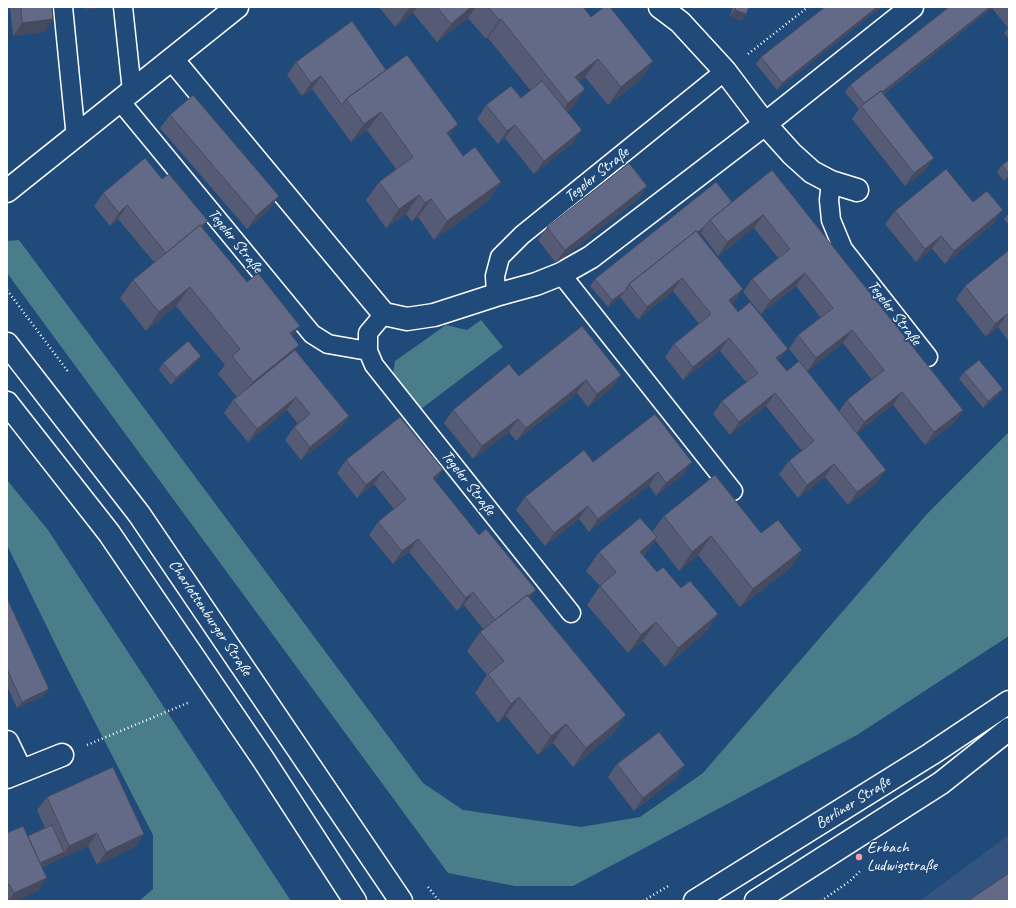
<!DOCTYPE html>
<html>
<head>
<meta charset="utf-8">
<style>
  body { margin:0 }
  #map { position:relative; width:1016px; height:908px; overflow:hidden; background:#1f4a7a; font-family:Caveat,sans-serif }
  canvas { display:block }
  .frame { position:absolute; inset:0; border:8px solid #fff; pointer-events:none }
</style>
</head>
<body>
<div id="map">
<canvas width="1016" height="908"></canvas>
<div class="frame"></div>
</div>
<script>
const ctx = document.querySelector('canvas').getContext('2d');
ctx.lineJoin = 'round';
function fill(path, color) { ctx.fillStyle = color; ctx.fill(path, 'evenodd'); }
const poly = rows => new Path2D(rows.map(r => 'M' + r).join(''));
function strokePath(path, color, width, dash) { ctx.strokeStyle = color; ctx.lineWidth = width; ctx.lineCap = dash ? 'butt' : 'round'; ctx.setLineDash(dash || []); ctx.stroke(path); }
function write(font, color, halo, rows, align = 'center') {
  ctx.font = font + ' Caveat,sans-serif'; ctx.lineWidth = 3.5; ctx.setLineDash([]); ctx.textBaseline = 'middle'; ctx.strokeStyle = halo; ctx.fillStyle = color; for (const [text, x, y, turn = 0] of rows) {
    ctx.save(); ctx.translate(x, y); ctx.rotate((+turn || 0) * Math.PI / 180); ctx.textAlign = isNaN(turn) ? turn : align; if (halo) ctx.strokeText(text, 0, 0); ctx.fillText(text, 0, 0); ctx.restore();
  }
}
fill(poly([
  [1009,835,1009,901,919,901]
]), '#33547e');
fill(poly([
  [19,240,423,783,463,810,581,827,640,817,703,773,926,515,1009,432,1009,636,857,735,573,886,515,886,448,873,7,273,7,241],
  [481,320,503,347,421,409,393,374,395,361,446,325,467,330],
  [7,480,48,530,291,901,139,901,153,889,153,835,64,662,7,545]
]), '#497d8a');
const service = poly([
  [63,7,76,138],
  [123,7,132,91],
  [120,101,312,334,328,344,368,351],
  [831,182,829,200,831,220,843,249,928,357],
  [561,274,733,491],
  [496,295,495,276,500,257,522,235,725,71],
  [384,314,368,333,368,351,374,365,571,613]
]);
const minor = poly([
  [660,7,680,22,725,71,765,124,792,154,812,172,831,182,857,190],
  [172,59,384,314,407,319,434,315,496,295,536,284,561,274,591,257,765,124,912,7],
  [7,191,237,7],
  [7,344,139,514,401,901],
  [7,403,109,533,263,759,355,901],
  [7,742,21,771],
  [7,777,62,755]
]);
const tertiary = poly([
  [695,901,931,754,1009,702],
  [756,901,941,783,1009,729]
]);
strokePath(service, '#fff', 21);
strokePath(minor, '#fff', 25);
strokePath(tertiary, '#fff', 25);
strokePath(poly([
  [748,54,808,7],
  [7,290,69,373],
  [87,745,190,702],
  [428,887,439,901],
  [643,901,670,885],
  [821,901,850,881,860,871]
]), '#fff', 2.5, [1, 3]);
strokePath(service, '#1f4a7a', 18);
strokePath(minor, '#1f4a7a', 22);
strokePath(tertiary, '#1f4a7a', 22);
fill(poly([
  [10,7,52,7,53,19,44,32,13,36],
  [379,7,583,7,591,17,653,61,640,80,608,105,585,77,579,82,585,89,572,108,567,112,573,143,534,174,505,138,498,144,477,119,486,105,521,98,531,91,488,38,486,39,468,18,437,42,413,13,395,27],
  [733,7,749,7,746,14,742,21,730,16],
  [825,7,881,7,777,90,756,64,761,57],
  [949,7,1009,7,1009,39,1004,33,1008,28,992,8,884,94,925,171,905,186,852,119,859,109,845,92,850,85],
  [296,62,386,70,449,136,463,156,501,182,488,201,434,240,418,217,412,222,406,214,386,228,366,200,379,182,396,169,367,130,351,142,312,89,302,96,287,75],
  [170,115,270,209,247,229,160,128],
  [1009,160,1009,178,1004,181,997,172,1002,165],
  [772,170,963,410,954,423,925,445,893,405,857,433,877,483,848,505,825,477,798,498,779,474,789,461,802,451,766,406,730,435,713,414,722,401,746,382,720,351,683,380,665,357,674,344,699,324,673,291,638,320,620,297,608,307,590,286,595,279,732,202],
  [754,228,778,258,752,279,743,292,761,314,796,286,821,318,798,335,789,349,799,361,787,371,731,304,734,302,743,289,699,234,701,233,718,256],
  [843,343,872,380,847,400,839,411,807,371],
  [647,186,638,199,556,263,538,240,547,227],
  [103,193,202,228,292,336,299,345,295,350,349,416,340,429,301,460,285,440,294,427,298,424,287,410,248,442,224,413,233,400,237,397,218,374,225,365,176,306,146,331,120,298,133,280,154,262,118,219,110,226,94,206],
  [973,202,994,223,945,264,932,249,916,262,885,224,895,211],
  [1009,213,1009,225,1004,219],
  [1009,250,1009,342,998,327,986,337,956,299,965,286],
  [163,363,196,363,171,385,159,370],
  [964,372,998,396,983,408,959,379],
  [621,375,612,388,588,407,577,393,516,441,509,432,473,459,444,423,453,410,519,376],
  [346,460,443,469,435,481,530,598,626,715,613,734,573,767,553,743,538,755,506,716,498,723,475,693,487,675,467,651,480,632,483,629,464,605,457,611,409,552,393,564,369,535,378,522,394,509,374,484,357,498,337,473],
  [593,462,683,475,656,496,649,485,589,532,579,519,545,546,516,510,525,497],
  [664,516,802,550,789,569,740,607,698,555,679,571,655,540,644,556,657,572,718,614,705,633,665,667,643,641,628,653,587,605,600,586,586,571,599,552,652,532],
  [7,598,44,696,17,708,7,686],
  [617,764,676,778,634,811,608,777],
  [47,797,144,834,135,847,97,865,88,846,42,867,38,891,16,901,7,901,7,833,28,836,45,828,37,810]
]), '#555b74');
fill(poly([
  [86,7,110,7,84,10],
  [410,7,417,7,413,13,395,27],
  [471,7,476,7,468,18,437,42,451,24],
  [877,7,881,7,777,90,782,83],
  [990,7,993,7,992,8,864,109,866,105],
  [735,10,746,14,742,21,730,16],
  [53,19,44,32,13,36,22,23],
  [501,19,488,38,486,39,499,20],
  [598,59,585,77,562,96,575,77],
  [653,61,640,80,608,105,621,87],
  [321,76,312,89,302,96,311,83],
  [585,89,572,108,555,121,568,103],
  [381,112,367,130,351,142,364,124],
  [458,124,445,143,447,133],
  [515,125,505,138,498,144,507,131],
  [582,130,573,143,534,174,544,161],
  [934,158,925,171,905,186,914,173],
  [1009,175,1009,178,1004,181],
  [501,182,488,201,434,240,447,221],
  [647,186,638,199,556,263,565,250],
  [419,195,406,214,386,228,399,209],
  [279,196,270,209,247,229,256,216],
  [431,199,418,217,412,222,425,203],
  [127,205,118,219,110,226,119,213],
  [1003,210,994,223,945,264,954,251],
  [763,215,754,228,718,256,727,242],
  [208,221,199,234,167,254],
  [705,226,701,233,632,288],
  [941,236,932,249,916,262,925,249],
  [805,273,796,286,761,314,770,301],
  [682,278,673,291,638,320,647,307],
  [190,287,176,306,146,331,159,312],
  [743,289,734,302,720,314,729,300],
  [625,291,620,297,608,307,612,300],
  [1007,314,998,327,986,337,995,324],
  [300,326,287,344,290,333],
  [852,330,843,343,807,372,816,358],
  [729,338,720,351,683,380,693,367],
  [299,345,286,363,240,401,253,382],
  [788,349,778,362,776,358],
  [201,356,196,363,171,385,176,378],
  [621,375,612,388,588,407,597,394],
  [586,380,577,393,516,441,526,428],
  [1003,389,998,396,983,408,988,401],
  [902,392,893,405,855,435,864,422],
  [775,393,766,406,730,435,739,422],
  [296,397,287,410,248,442,257,429],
  [963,410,954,423,925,445,934,432],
  [349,416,340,429,301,460,310,447],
  [518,419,509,432,473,459,482,446],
  [692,462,683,475,656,496,666,483],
  [834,464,825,477,798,498,807,485],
  [443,469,434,482,433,478],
  [886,470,877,483,848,505,857,492],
  [383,471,374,484,357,498,366,485],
  [658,472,649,485,589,532,598,519],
  [588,506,579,519,545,546,554,533],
  [711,536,698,555,679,571,692,552],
  [657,537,644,556,640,552],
  [418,539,409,552,393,564,402,551],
  [802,550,789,569,740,607,753,589],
  [536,590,527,603,497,621],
  [473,592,464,605,457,611,466,598],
  [718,614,705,633,665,667,678,648],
  [656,622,643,641,628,653,641,635],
  [49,689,44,696,17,708,22,702],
  [519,697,506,716,498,723,511,704],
  [626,715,613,734,573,767,586,748],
  [566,724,553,743,538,755,551,736],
  [685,765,676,778,634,811,643,798],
  [97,833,88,846,59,859,69,846],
  [144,834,135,847,97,865,106,852],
  [64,852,59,859,29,872,34,866],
  [47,878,38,891,16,901,8,901,14,893]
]), '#454a5e');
const building = poly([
  [21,7,52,7,53,19,22,23,21,7],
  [437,7,471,7,451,24,437,7],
  [488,7,583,7,591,17,604,7,610,7,653,61,621,87,598,59,575,77,585,89,568,103,501,19,499,20,488,7],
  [736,7,749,7,746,14,735,10,736,7],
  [825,7,877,7,782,83,761,57,825,7],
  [949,7,990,7,882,92,881,91,864,103,850,85,949,7],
  [352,21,386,70,346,99,342,105,321,76,311,83,296,62,352,21],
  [407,55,458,124,447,133,463,156,475,147,501,182,447,221,431,199,425,203,419,195,399,209,379,182,413,157,381,112,364,124,346,99,407,55],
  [542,81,582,130,544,161,515,125,507,131,486,105,511,86,521,98,542,81],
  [881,91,934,158,914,173,861,106,881,91],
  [193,95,279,196,256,216,170,115,193,95],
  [145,158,162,179,169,174,208,221,201,226,200,225,166,253,127,205,119,213,103,193,145,158],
  [1009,160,1009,174,1002,165,1009,160],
  [629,163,647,186,565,250,547,227,629,163],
  [946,169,973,202,987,191,1003,210,954,251,941,236,925,249,895,211,946,169],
  [772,170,963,410,934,432,902,392,864,422,847,400,884,370,852,330,816,358,798,335,833,308,805,273,770,301,752,279,790,249,763,215,727,242,710,220,772,170],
  [716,182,732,202,710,220,705,226,698,232,696,231,629,284,625,291,612,300,595,279,716,182],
  [200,225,247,282,258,273,300,326,290,333,299,345,253,382,232,356,240,349,190,287,159,312,133,280,200,225],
  [696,231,743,289,729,300,738,312,750,302,788,349,776,358,787,371,799,361,886,470,857,492,834,464,807,485,789,461,814,441,775,393,739,422,722,401,758,373,729,338,693,367,674,344,711,314,682,278,647,307,629,284,696,231],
  [1009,250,1009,317,1007,314,995,324,965,286,1009,250],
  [582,326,621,375,597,394,586,380,526,428,518,419,482,446,453,410,509,364,519,376,582,326],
  [188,341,201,356,176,378,163,363,188,341],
  [295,350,349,416,310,447,294,427,310,414,296,397,257,429,233,400,295,350],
  [979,360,1003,389,988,401,964,372,979,360],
  [655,414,692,462,666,483,658,472,598,519,588,506,554,533,525,497,584,450,593,462,655,414],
  [400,417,443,469,433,478,479,535,486,529,536,590,528,596,527,595,495,620,473,592,466,598,418,539,402,551,378,522,406,499,383,471,366,485,346,460,400,417],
  [715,475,761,533,778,520,802,550,753,589,711,536,692,552,664,516,715,475],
  [640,518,657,537,640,552,657,572,663,567,681,588,690,581,718,614,678,648,656,622,641,635,600,586,616,572,599,552,640,518],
  [527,595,626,715,586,748,566,724,551,736,519,697,511,704,488,674,504,661,480,632,527,595],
  [7,598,49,689,22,702,7,669,7,598],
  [659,732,685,765,643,798,617,764,659,732],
  [113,767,144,834,106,852,97,833,69,846,47,797,113,767],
  [52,825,64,852,40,863,28,836,52,825],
  [23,826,47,878,14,893,9,884,7,885,7,833,23,826],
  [1009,873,1009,901,968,901,1009,873]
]);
fill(building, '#636a87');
strokePath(building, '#454a5e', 1);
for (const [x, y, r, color] of [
  [859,857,4,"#ff9aa2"]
]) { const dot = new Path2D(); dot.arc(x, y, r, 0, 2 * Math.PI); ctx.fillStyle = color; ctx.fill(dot); strokePath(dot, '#1f4a7a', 1.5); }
write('16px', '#fff', '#1f4a7a', [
  ["Tegeler Straße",597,175,-39],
  ["Tegeler Straße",235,241,51],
  ["Tegeler Straße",894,313,52],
  ["Tegeler Straße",468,483,52],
  ["Charlottenburger Straße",210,618,56],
  ["Berliner Straße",853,803,-32]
]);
write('16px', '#fff', '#1f4a7a', [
  ["Erbach",867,848],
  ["Ludwigstraße",867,866]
], 'left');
</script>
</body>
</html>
